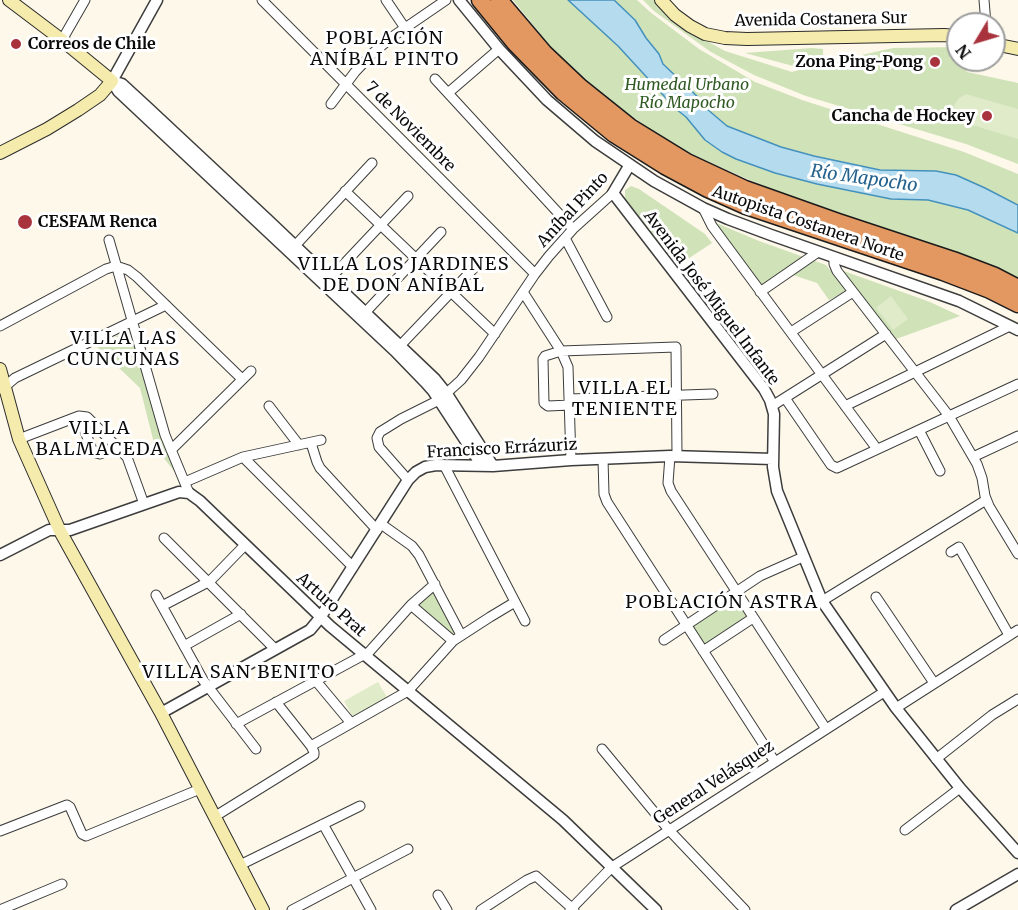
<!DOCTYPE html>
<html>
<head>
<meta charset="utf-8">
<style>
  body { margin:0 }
  #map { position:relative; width:1018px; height:910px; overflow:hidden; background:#fdf8ea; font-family:Merriweather,serif }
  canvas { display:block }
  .north { position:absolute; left:946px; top:12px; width:60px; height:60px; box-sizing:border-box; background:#fff; border:2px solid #9d9d9d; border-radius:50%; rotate:232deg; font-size:16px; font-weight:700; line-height:24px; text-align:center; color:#0a0a0a }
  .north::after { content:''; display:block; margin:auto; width:21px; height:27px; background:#a9333d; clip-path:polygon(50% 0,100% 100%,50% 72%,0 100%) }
</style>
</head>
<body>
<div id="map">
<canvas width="1018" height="910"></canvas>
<div class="north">N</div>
</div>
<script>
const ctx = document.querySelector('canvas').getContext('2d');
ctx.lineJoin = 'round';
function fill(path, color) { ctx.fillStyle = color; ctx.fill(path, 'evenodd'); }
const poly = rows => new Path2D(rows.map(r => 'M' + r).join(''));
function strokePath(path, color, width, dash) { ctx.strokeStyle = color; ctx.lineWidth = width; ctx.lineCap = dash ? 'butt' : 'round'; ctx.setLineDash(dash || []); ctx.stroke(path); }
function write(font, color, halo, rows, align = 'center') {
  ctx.font = font + ' Merriweather,serif'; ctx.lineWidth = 6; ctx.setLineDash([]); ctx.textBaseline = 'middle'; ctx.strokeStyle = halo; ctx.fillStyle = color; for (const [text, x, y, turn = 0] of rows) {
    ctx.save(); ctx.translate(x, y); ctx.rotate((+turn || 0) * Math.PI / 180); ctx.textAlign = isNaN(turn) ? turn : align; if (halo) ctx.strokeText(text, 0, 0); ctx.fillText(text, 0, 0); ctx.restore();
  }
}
fill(poly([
  [513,0,637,0,650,12,699,49,755,82,802,100,964,152,1018,174,1018,279,835,215,747,179,676,147,614,104,583,77,550,46],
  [643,0,658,0,698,36,725,51,792,72,822,63,848,61,848,58,893,48,956,47,958,51,958,60,962,60,967,72,1018,83,1018,164,966,144,806,96,754,75,711,52,676,27,654,11],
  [812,48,823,49,823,59,793,66,745,53],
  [631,186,639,189,705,234,712,243,677,266,625,200,625,190],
  [714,222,759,241,826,265,847,291,829,300,817,283,793,275,766,293],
  [841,270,930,302,960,316,896,339],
  [131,330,166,451,178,476,155,447,140,388,95,345],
  [434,590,456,634,453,636,416,605],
  [735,598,747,617,704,645,692,626]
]), '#d0e2b8');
fill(poly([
  [966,94,1018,109,1018,139,966,123,957,119,954,112,954,105,959,98],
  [891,296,908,319,893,330,876,308],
  [378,682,388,699,354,719,344,701]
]), '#e0ebc9');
const water = poly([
  [568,0,614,0,635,20,646,38,659,54,663,64,701,100,707,109,727,126,781,147,814,156,880,170,936,171,956,175,985,188,1018,205,1018,233,968,210,928,200,891,199,817,184,775,173,736,159,722,152,705,140,686,117,676,109,618,46,568,0]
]);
fill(water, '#b5dbee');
strokePath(water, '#4491bd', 1.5);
const minor = poly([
  [262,0,535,274],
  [386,0,405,28],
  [984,0,986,24],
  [62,40,85,0],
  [435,79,573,229],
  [448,93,499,49],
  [331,104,355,72,373,53,392,37,446,0],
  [345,191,495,334],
  [703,208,712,226,877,449],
  [565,238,607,317],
  [109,240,165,435,189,493],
  [291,250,372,163],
  [834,257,834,264,837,271,949,416,977,464,982,478,985,496,989,506,1018,554],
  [325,284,408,196],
  [523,292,561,351,568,367,571,460],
  [760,292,818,252],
  [360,318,441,232],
  [0,326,106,269,116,266,128,270,137,277,242,379],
  [791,332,853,292],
  [396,350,475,267],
  [2,389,15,378,166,305],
  [785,398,831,465,837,468,1018,384],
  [570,399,713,394],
  [570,405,548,406,544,403,543,359,545,356,561,351,676,347,677,456],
  [269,406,299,445],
  [772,406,886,334],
  [845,406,1010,326],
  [79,416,93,452,100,454,117,447],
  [919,430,940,471],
  [19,439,79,416,87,417,127,457,144,504],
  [311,443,317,462,320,468,377,530],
  [171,450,251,371],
  [670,456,668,483,671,491,826,729],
  [243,457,353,567],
  [973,457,1018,436],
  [603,459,604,494,607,502,775,762],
  [444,465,525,621],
  [408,480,379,447,377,438,380,432,401,419,439,400,461,380,479,357,535,274,549,256,573,229,613,193],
  [185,482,243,457,321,440],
  [381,524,412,546,419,555,461,635],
  [164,538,275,649],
  [951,552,959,547,1009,635],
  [156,595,203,680,256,749],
  [876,597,934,683],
  [822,601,986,500],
  [411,605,453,641],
  [162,606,210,581,245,545],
  [664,640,760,576,803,557],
  [184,646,241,614],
  [703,651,753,618],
  [316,681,351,723],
  [896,708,1018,630],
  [236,724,369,652,411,605,435,584],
  [311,746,408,691,453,641,490,617,515,602],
  [602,749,669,830,745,910],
  [936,759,992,715,1018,699],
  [214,817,314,755,314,752,311,746,276,702],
  [323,824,371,910],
  [905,830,960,788],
  [0,831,67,805,70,807,82,834,86,836,200,789],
  [240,865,360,806],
  [438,895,447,910],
  [0,910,62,884],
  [292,910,408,849],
  [481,910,527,880,536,876,574,910],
  [570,910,612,867,884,692]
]);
const tertiary = poly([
  [459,0,499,49,547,100,595,141,654,181,703,208,728,219,771,235,959,301,1018,330],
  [112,81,122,84,147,107,269,221,435,379,447,394,493,466],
  [112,81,118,91,395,351,425,382,433,391,482,466],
  [112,81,157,0],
  [629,166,613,193,764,389,770,400,774,414,773,467,777,491,822,601,896,708,960,788,1018,853],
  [0,555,49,530,70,530,179,492,189,493,200,501,330,626,563,820,656,910],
  [161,713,310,630,320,618,408,480,416,472,425,467,436,465,493,466,571,460,670,456,773,459],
  [956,910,1018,874]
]);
const secondary = poly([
  [661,0,675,15,690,26,705,34,725,38,747,39,944,35,958,36],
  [994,44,1018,49],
  [0,153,47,129,78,110,100,95,112,81,62,40,9,0],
  [0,369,19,439,60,531,161,713,263,910]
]);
const motorway = poly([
  [480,0,515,43,563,92,614,134,665,166,708,189,746,206,943,272,990,290,1018,304],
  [499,0,544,53,580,87,630,127,687,162,745,189,838,222,953,260,995,276,1018,288]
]);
strokePath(minor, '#3d3d3d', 11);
strokePath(tertiary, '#3d3d3d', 13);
strokePath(secondary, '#2c2c2c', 14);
strokePath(motorway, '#1b1b1b', 19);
strokePath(minor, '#fff', 9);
strokePath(tertiary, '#fff', 10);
strokePath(secondary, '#f5ebac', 12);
strokePath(motorway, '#e39862', 16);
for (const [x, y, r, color] of [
  [16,44,6,"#a9333d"],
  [935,62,6,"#a9333d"],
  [987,116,6,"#a9333d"],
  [25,222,8,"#a9333d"]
]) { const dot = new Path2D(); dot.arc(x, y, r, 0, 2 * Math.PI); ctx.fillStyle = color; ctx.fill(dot); strokePath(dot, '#fff', 2); }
write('16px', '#0a0a0a', '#fff', [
  ["Avenida Costanera Sur",821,20,-1],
  ["7 de Noviembre",410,127,45],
  ["Aníbal Pinto",573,210,-47],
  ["Autopista Costanera Norte",808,224,19],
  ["Avenida José Miguel Infante",711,298,53],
  ["Francisco Errázuriz",502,449,-3],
  ["Arturo Prat",331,605,42],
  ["General Velásquez",714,783,-33]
]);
write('bold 16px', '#0a0a0a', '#fff', [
  ["Correos de Chile",28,44],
  ["Zona Ping-Pong",923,62,"right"],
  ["Cancha de Hockey",975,116,"right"],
  ["CESFAM Renca",38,222]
], 'left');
write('italic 16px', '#305a23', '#fff', [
  ["Humedal Urbano",687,85],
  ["Río Mapocho",687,103]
]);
ctx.letterSpacing = '1.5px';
write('18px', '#0a0a0a', '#fff', [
  ["POBLACIÓN",385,39],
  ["ANÍBAL PINTO",385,60],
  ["VILLA LOS JARDINES",404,265],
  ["DE DON ANÍBAL",404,286],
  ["VILLA LAS",124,339],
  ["CUNCUNAS",124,360],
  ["VILLA EL",625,389],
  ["TENIENTE",625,410],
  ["VILLA",100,429],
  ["BALMACEDA",100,450],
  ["POBLACIÓN ASTRA",722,603],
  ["VILLA SAN BENITO",239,673]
]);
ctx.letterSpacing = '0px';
write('italic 18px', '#23628d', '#fff', [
  ["Río Mapocho",864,179,8]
]);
</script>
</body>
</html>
